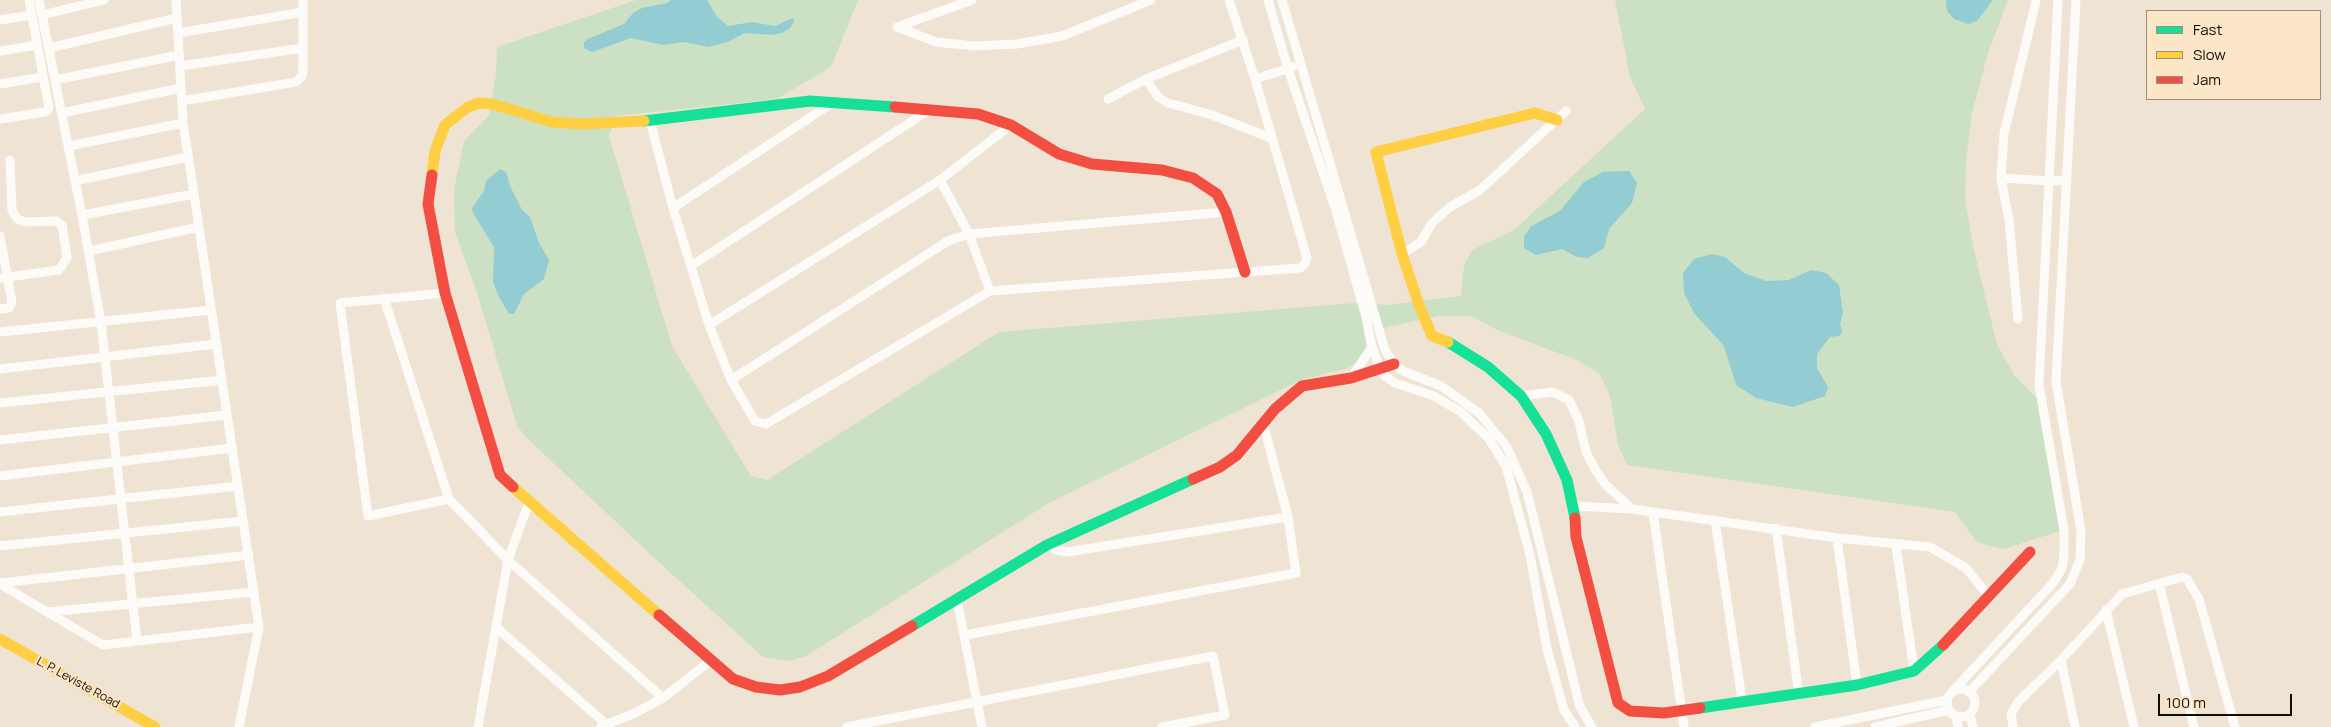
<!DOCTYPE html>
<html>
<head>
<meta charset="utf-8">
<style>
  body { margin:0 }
  #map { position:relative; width:2331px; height:727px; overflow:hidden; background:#efe4d3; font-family:Manrope,sans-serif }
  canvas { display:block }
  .legend { position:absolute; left:2146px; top:10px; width:175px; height:90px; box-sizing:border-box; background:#fbe6c7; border:1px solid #9e8f79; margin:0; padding:6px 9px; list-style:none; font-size:15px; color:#120c03 }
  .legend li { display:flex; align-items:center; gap:10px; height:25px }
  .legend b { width:25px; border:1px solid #9e8f79 }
  .scale { position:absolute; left:2158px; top:694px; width:134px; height:22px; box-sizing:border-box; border:2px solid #120c03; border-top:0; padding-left:6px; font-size:15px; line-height:18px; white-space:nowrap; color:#120c03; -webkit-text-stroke:4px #fbe6c7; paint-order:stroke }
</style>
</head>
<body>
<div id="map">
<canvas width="2331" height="727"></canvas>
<ul class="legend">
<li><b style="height:6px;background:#16e098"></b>Fast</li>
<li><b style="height:6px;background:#ffcf43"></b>Slow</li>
<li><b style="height:6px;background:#f24e42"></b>Jam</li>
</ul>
<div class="scale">100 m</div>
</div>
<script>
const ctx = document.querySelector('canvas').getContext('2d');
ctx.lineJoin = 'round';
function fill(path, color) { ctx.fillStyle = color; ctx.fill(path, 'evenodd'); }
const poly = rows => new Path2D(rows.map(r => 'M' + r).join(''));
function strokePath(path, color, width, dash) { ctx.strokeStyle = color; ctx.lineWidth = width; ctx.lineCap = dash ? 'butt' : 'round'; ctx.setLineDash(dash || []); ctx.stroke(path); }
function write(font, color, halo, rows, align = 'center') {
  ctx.font = font + ' Manrope,sans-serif'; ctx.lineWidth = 4.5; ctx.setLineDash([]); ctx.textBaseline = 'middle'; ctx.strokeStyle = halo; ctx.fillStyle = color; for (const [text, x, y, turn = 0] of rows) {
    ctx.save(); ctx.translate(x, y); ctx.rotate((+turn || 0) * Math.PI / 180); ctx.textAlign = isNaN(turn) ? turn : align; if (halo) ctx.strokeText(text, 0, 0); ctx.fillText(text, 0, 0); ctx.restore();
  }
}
fill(poly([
  [636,0,858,0,831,67,777,99,616,116,609,136,672,346,751,476,767,480,999,332,1355,303,1386,305,1461,296,1464,266,1472,250,1514,230,1645,109,1630,77,1615,0,2008,0,1988,53,1972,113,1966,160,1965,200,1974,250,1997,345,2015,376,2040,401,2063,530,2004,549,1989,546,1976,541,1955,512,1627,465,1618,445,1610,396,1599,373,1577,360,1497,330,1472,316,1439,316,1364,332,1366,345,1363,359,1346,369,1303,379,1049,503,806,656,789,661,763,657,650,554,529,440,517,426,477,293,455,232,454,189,464,141,489,115,496,74,497,47]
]), '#cce1c3');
fill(poly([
  [671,0,707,0,717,17,728,26,752,22,775,26,793,18,794,22,790,28,782,33,773,35,745,33,727,42,709,47,683,42,663,45,631,38,592,52,584,48,584,42,588,39,624,24,633,13,642,8,667,3],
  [1946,0,1993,0,1977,21,1968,24,1954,19,1947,11],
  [500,169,506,172,511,188,522,210,530,217,539,243,549,260,544,279,524,294,514,314,509,314,499,297,493,282,494,247,473,213,472,208,484,191,486,181],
  [1629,171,1637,183,1632,203,1609,229,1604,248,1588,258,1577,257,1562,249,1536,255,1524,248,1524,237,1531,226,1560,211,1584,182,1603,172],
  [1712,254,1725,257,1744,273,1766,281,1789,280,1811,270,1826,273,1839,285,1843,313,1840,323,1842,333,1839,336,1830,337,1817,354,1817,368,1828,387,1825,396,1793,407,1756,398,1736,385,1724,346,1694,313,1684,293,1683,273,1694,259]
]), '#93ccd2');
strokePath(poly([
  [39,0,82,215,101,323,137,641],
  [1268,0,1288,69,1336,211,1366,317,1372,347,1381,370,1385,376,1395,383,1434,396,1461,412,1489,439,1506,466,1530,555,1547,649,1564,710,1575,727],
  [1282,0,1385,350,1394,364,1403,371,1441,386,1479,413,1507,447,1527,492,1580,707,1592,727],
  [42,15,104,0],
  [0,20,32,15],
  [897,27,936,42,974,46,1017,44,1062,36,1151,0],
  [897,27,972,0],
  [178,33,303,12],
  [49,48,177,18],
  [0,51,37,45],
  [180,66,303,48],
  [1146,79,1158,97,1168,103,1212,115,1271,138],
  [1255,79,1293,67],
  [55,80,180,55],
  [0,84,43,77],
  [1108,99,1146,79,1243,40],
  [182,101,296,82,302,76,303,69,303,0],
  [62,113,181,88],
  [0,119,45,112,49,108,29,0],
  [650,121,673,208,709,325,731,380,755,421,766,424,990,291,1300,268,1304,265,1307,258,1255,79,1229,0],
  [69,146,183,123],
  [2001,178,2050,181,2067,180],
  [940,180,969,234,990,291],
  [75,181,188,157],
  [194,194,259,627,239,727],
  [673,208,832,103],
  [82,215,194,194,183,123,176,0],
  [0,236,12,303,9,308,0,309],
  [89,251,199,227],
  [1402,254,1421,242,1432,223,1450,207,1480,190,1566,111],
  [691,266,929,110],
  [0,278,59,270,67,258,62,225,56,221,26,222,17,219,12,210,10,160],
  [445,293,340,303,368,516,449,499],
  [384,298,449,499,508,560,663,698],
  [2018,319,2009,220,2001,178,2004,134,2036,1],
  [709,325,940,180,1011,125],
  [0,332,211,310],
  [0,369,216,344],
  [1351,378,1372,347],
  [731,380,948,241,969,234,1226,212],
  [1521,396,1553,392,1569,400,1579,421,1586,452,1595,469,1605,484,1632,509],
  [0,403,222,380],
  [0,440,227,415],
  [0,476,232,448],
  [1574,506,1632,509,1837,538,1930,547,1966,568,1989,597],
  [0,512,238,486],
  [1653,513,1684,727],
  [1715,520,1742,700],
  [1776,528,1799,695],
  [1837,538,1857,685],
  [1047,545,1056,550,1067,552,1288,517],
  [1896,545,1914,671],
  [0,546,243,521],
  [0,583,249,555],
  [2159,583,2194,727],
  [0,584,103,645,259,627],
  [957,600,982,727],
  [2106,610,2134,727],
  [48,612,254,592],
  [497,628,607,725],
  [965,635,1296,573,1288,517,1263,423],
  [2061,660,2075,727],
  '1947 703a14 14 0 1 1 28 0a14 14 0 1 1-28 0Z',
  [1952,692,2054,582,2062,568,2064,556,2064,530,2039,385,2058,0],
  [1969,692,2070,584,2080,560,2081,531,2056,382,2076,0],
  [1970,714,1973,727],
  [1956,716,1958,727],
  [478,727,508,560,529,502],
  [601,727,635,713,663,698,710,661],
  [847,727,1213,656,1225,715,1162,727],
  [1815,727,1947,700],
  [1875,727,1949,710],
  [2013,727,2011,714,2018,702,2061,660,2122,594,2182,577,2187,579,2199,599,2235,727]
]), '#fdfbf8', 9);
strokePath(poly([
  [644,121,810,101,895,107],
  [1448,342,1488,367,1521,396,1546,434,1567,480,1575,518],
  [912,626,1047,545,1193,479],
  [1700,708,1857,685,1914,671,1943,645]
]), '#16e098', 11);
strokePath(poly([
  [432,175,435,151,445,125,468,107,479,103,492,104,552,122,581,124,644,121],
  [1448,342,1432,336,1419,305,1402,254,1376,152,1535,113,1557,120],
  [513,487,659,615],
  [0,639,155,727]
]), '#ffcf43', 11);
strokePath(poly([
  [895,107,978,114,1011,125,1059,154,1092,164,1162,170,1193,178,1217,194,1226,212,1245,272],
  [432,175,428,204,445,293,500,475,513,487],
  [1193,479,1220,467,1237,455,1275,409,1302,386,1351,378,1394,364],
  [1575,518,1576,537,1618,703,1630,711,1664,713,1700,708],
  [659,615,733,679,756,687,780,690,800,687,828,676,912,626],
  [1943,645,2030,552]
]), '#f24e42', 11);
write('12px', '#120c03', '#fbe6c7', [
  ["L. P. Leviste Road",78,683,29]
]);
</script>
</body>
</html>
